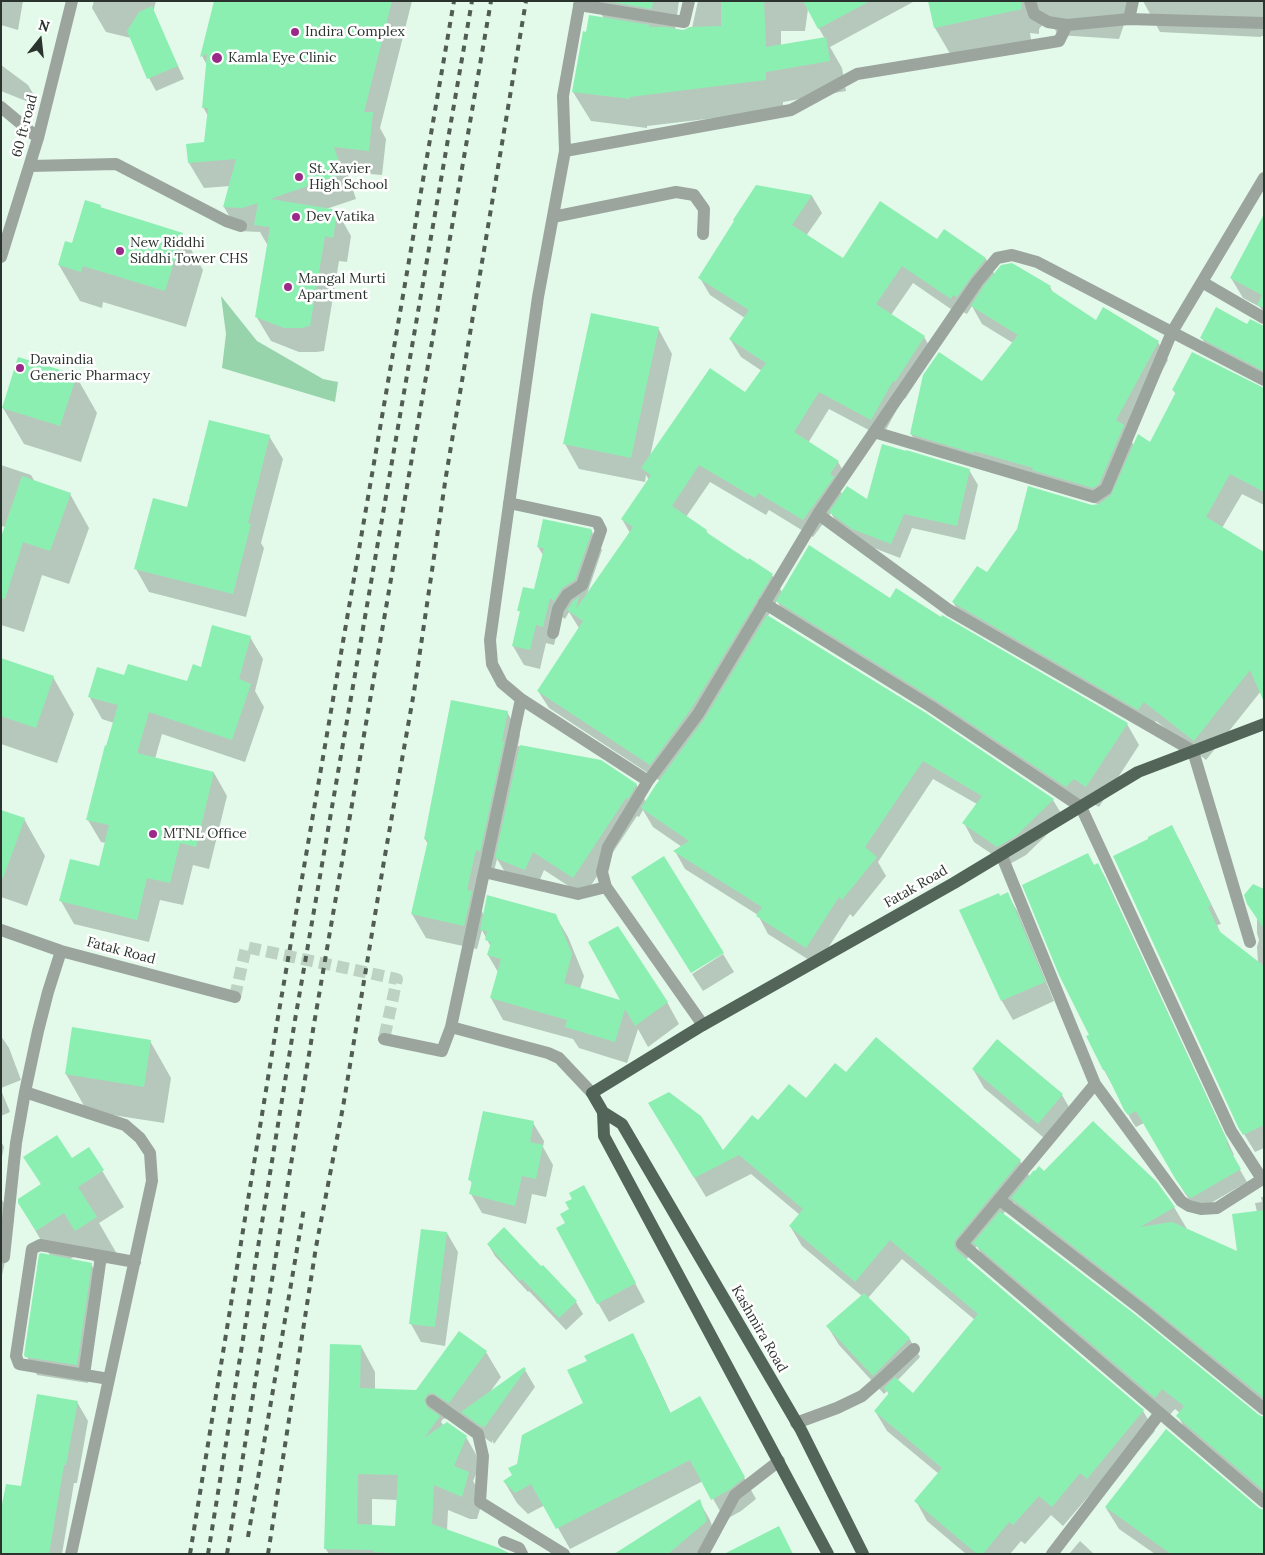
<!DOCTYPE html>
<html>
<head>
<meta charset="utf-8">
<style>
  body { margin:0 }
  #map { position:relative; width:1265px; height:1555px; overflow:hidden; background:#e3faea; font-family:Lora,serif }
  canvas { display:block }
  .frame { position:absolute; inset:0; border:2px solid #2a332d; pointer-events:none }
  .north { position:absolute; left:15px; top:15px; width:50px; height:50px; -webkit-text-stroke:4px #fff; paint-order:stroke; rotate:16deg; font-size:14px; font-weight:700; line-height:20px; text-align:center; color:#2a332d }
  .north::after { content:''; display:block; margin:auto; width:18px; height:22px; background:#2a332d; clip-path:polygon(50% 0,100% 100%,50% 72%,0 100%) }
</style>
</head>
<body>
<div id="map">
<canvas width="1265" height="1555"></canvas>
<div class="frame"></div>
<div class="north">N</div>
</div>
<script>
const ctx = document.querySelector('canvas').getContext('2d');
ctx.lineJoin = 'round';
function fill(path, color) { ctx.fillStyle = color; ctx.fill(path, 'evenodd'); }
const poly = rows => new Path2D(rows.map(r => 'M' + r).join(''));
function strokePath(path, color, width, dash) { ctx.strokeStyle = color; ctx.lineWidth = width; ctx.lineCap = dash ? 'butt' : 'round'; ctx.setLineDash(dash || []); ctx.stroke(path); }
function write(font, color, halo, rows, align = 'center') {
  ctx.font = font + ' Lora,serif'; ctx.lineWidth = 5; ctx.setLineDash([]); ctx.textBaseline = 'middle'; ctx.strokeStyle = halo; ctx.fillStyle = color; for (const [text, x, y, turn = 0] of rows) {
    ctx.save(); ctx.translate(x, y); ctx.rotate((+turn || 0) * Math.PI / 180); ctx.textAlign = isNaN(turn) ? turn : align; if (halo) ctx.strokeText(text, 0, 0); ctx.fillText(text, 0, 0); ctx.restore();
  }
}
fill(poly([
  [221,296,257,341,323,379,338,382,335,402,222,368,226,334]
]), '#97d4ac');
fill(poly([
  [1,1,23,1,18,30,1,25],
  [94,1,156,1,153,12,184,79,156,91,149,78,131,38,106,32,92,8],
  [215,1,412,1,380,128,386,139,382,175,347,172,356,199,326,209,337,211,351,236,347,262,339,261,324,351,316,352,299,352,271,341,256,316,268,246,260,232,238,231,224,207,230,186,204,188,189,163,188,145,205,143,208,116,203,107,207,65,202,56],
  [594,1,679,1,675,30,683,31,692,28,698,1,913,2,830,47,842,68,846,91,783,102,783,110,647,126,647,128,591,121,573,92,587,33,604,19],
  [808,9,825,39,781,46,781,31,805,31],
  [930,1,1132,1,1119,39,1058,35,1052,24,1045,22,1039,29,1039,34,1030,33,1031,40,952,57,935,28],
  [1143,1,1264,1,1264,36,1261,36,1261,37,1160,32],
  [1,65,28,85,38,102,36,105,1,91],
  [757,186,812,196,822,213,806,236,843,260,938,241,945,231,986,259,995,275,1050,287,1054,294,1097,322,1158,342,1168,360,1128,434,1134,446,1150,444,1176,394,1173,390,1264,389,1264,505,1242,494,1222,528,1261,691,1206,760,1156,721,1150,729,965,622,953,602,987,574,1092,506,1101,505,922,452,911,434,982,382,1013,343,982,324,972,306,967,314,963,312,961,316,913,283,891,315,924,337,934,354,905,399,903,398,882,437,829,409,808,443,838,462,848,479,840,491,843,495,867,501,969,470,978,485,965,540,912,528,900,558,861,543,839,527,831,513,813,537,769,510,766,515,710,482,686,517,706,531,710,536,772,575,782,592,890,600,942,618,1127,724,1139,745,1099,807,1087,800,1079,808,789,622,777,601,768,616,1053,800,1064,818,1026,855,1008,865,974,842,964,823,977,804,933,779,878,862,886,876,853,917,850,914,817,965,768,934,758,915,685,869,675,851,682,847,653,827,643,810,639,817,637,816,584,896,544,870,536,889,508,877,497,859,493,875,489,873,481,909,484,916,555,915,568,937,584,976,580,989,623,1002,667,1002,679,1024,648,1047,638,1029,627,1063,579,1048,573,1039,503,1020,491,998,498,972,488,955,491,947,482,930,477,949,426,938,412,914,428,844,425,839,507,712,520,735,518,746,601,762,636,784,646,802,660,781,549,708,538,691,579,628,569,612,565,619,561,616,554,645,546,643,540,669,524,665,513,646,521,614,519,610,535,591,543,555,538,547,591,530,602,550,587,594,630,533,622,519,649,480,646,475,645,482,579,469,565,444,658,328,672,354,650,457,745,393,762,371,741,357,730,339,745,318,710,295,700,278],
  [100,206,102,209,182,234,203,270,186,327,103,302,102,308,80,301,59,265],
  [1264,217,1264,314,1260,307,1243,298,1231,278],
  [1248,325,1264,327,1264,384,1213,358,1201,337],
  [76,376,97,413,81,462,24,444,3,408],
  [269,436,283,459,261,543,264,548,246,617,149,592,136,569,188,509],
  [1,465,31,475,35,482,70,494,89,528,69,584,42,575,24,632,1,625,1,541,6,527,1,526],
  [250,637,263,659,255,691,264,707,245,762,162,734,155,759,214,773,227,796,209,869,193,865,183,905,160,900,149,942,74,924,61,901,100,868,106,843,101,842,88,820,114,723,102,719,89,696,125,677,188,683,201,668],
  [1,659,53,677,74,714,57,763,1,744],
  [1,811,24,819,45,856,27,906,1,897],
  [1172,827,1182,845,1221,924,1217,925,1221,934,1258,963,1257,947,1259,940,1257,933,1257,918,1264,890,1264,1148,1255,1152,1239,1126],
  [1098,865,1105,877,1234,1155,1232,1156,1247,1182,1199,1210,1195,1207,1184,1192,1144,1123,1136,1127,1133,1123,1104,1070,1091,1035,1094,867],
  [1007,894,1018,912,1054,1001,1013,1020,1002,1001,961,911],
  [723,954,734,972,703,991,692,974],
  [73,1029,150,1041,171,1078,164,1123,87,1111,66,1074],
  [1,1036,9,1048,21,1080,1,1088],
  [997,1040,1062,1095,1073,1114,1049,1142,984,1088,973,1069],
  [847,1074,1020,1161,1030,1177,1044,1173,1174,1207,1187,1229,1238,1253,1257,1212,1255,1203,1262,1202,1261,1197,1264,1197,1264,1409,1025,1220,1014,1202,1003,1214,1264,1438,1264,1501,1190,1438,1178,1416,1180,1413,1175,1409,1167,1418,987,1264,977,1246,966,1260,1143,1411,1155,1431,1098,1498,1092,1492,1063,1526,1051,1515,1025,1544,1021,1541,1010,1554,966,1554,927,1521,916,1501,939,1474,887,1431,875,1411,889,1395,887,1391,884,1394,839,1345,828,1327,862,1296,802,1246,790,1226,800,1215,751,1174,706,1197,661,1123,723,1152,759,1122,806,1099],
  [902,1259,975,1320,913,1394,897,1381,920,1357,909,1338,868,1298],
  [1,1090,10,1112,1,1116],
  [533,1123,544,1141,543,1147,553,1165,546,1197,532,1194,526,1224,482,1213,471,1194,473,1185,470,1180],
  [1,1141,4,1147,1,1162],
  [89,1149,124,1207,99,1223,117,1254,97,1267,86,1249,69,1260,91,1264,102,1283,88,1383,37,1375,26,1355,51,1257,19,1203,42,1186,25,1157,71,1160],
  [1,1198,14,1220,1,1280],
  [594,1205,645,1302,609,1322,598,1303,567,1224],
  [447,1233,458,1252,445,1346,421,1342,411,1324],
  [488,1244,541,1267,576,1302,583,1314,566,1330,529,1291,528,1292,495,1256],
  [632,1335,644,1356,671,1414,712,1420,756,1499,741,1511,725,1520,703,1481,570,1549,545,1505,528,1514,517,1503,504,1481,514,1476,518,1465,585,1404,588,1361],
  [361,1346,375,1372,375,1390,416,1391,486,1352,501,1377,490,1392,525,1370,535,1387,494,1444,492,1440,492,1443,472,1429,449,1418,443,1419,441,1422,444,1426,466,1437,481,1463,473,1481,483,1499,477,1519,470,1519,448,1510,447,1531,509,1554,329,1554,325,1548],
  [372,1499,398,1500,396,1527,372,1526],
  [77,1402,88,1421,77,1483,74,1483,62,1554,1,1554,22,1488],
  [699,1501,710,1520,717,1540,701,1554,634,1554],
  [1106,1508,1258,1509,1264,1554,1155,1554,1119,1529],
  [1080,1541,1094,1554,1069,1554]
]), '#0003');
fill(poly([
  [214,1,392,1,364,112,373,112,369,151,334,147,343,174,270,199,338,210,333,238,325,236,310,326,301,328,284,328,255,317,270,227,254,225,258,203,242,208,223,207,236,159,188,163,186,144,204,142,208,108,202,108,207,54,200,57],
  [607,1,653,1,652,9],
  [721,1,764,1,766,47,826,37,830,61,766,72,766,80,630,97,630,99,572,92,583,31,586,32,589,15,650,25,649,27,666,27,683,30,690,27,721,26],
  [803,1,870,1,818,29],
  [928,1,1021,1,1022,9,934,28],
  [152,6,178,66,147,79,127,31,139,12],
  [756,185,812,195,792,225,843,258,880,201,937,239,944,229,986,258,971,277,957,297,953,295,951,299,902,266,876,304,925,336,895,382,893,381,871,420,819,392,794,432,839,461,830,474,834,477,803,520,758,493,755,498,699,465,672,506,707,530,706,532,748,560,749,558,773,574,691,709,650,765,537,691,583,621,567,610,573,601,579,597,576,609,633,527,621,519,651,475,641,468,710,368,745,392,766,363,729,339,749,310,698,278,734,221,733,220],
  [85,200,101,205,100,207,183,233,165,291,83,266,81,272,58,265,65,241,72,243],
  [1264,214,1264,308,1257,305,1262,295,1230,278],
  [1012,263,1051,286,1049,289,1096,320,1103,307,1159,341,1116,420,1124,425,1099,484,1093,488,1032,470,1033,468,974,451,973,453,910,434,923,375,939,352,982,381,1018,335,971,306,983,287,1001,265],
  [1216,307,1247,324,1250,319,1264,326,1264,371,1200,338],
  [591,313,659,327,631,458,563,444],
  [1192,352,1264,388,1264,492,1230,474,1206,517,1264,552,1264,702,1250,670,1194,741,1144,702,1138,710,952,602,977,566,987,572,1017,529,1028,486,1092,505,1099,504,1111,495,1138,434,1150,442,1176,392,1172,390],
  [18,357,77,375,60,426,2,408],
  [209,420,270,435,248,523,251,524,233,594,134,569,153,498,187,507],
  [882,444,906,451,906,450,970,469,957,526,904,514,891,544,852,529,829,512,847,486,867,499],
  [22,476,71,493,50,551,23,542,5,599,1,598,1,537],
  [543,519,591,529,592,531,575,580,562,588,554,601,550,598,543,627,536,625,530,650,512,646,520,611,517,611,523,587,534,589,544,548,537,547],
  [809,545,890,598,896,588,941,617,942,615,1128,723,1086,787,1074,779,1066,787,934,699,776,601],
  [767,615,926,713,1054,799,1016,836,997,847,962,823,982,796,923,761,865,847,877,857,842,900,839,897,806,948,756,916,762,907,673,851,689,841,641,808,655,786,705,718],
  [212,625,251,636,239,679,251,684,232,740,149,712,137,753,214,772,196,847,180,843,170,883,147,878,137,920,59,901,70,859,99,866,109,825,86,820,105,745,106,746,118,705,88,697,97,667,124,675,128,664,187,681,193,664,201,667],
  [1,658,54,676,36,728,1,716],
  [451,700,508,711,502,741,504,741,480,852,476,850,467,890,472,891,464,926,411,914,428,840,424,839],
  [520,745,601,760,637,784,628,799,626,798,573,878,533,852,525,870,495,858],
  [1,810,25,818,3,878,1,877],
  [1172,825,1211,905,1208,907,1219,931,1264,966,1264,1125,1243,1135,1238,1127,1113,856,1148,839,1148,837],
  [1088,853,1094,865,1098,863,1224,1134,1228,1142,1226,1143,1241,1169,1191,1198,1187,1195,1176,1180,1136,1111,1128,1115,1124,1110,1105,1070,1103,1070,1086,1036,1089,1035,1059,975,1022,885],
  [664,856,724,953,691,973,631,877],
  [1253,884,1264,889,1264,929,1247,904,1244,895],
  [1008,892,1045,982,1001,1001,959,910,999,893,1000,896],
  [487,895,556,914,572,954,564,983,620,1000,588,942,618,926,668,1002,635,1026,625,1009,615,1042,565,1027,567,1020,490,998,501,959,487,955,491,942,485,940,487,931,480,930],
  [72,1027,151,1040,144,1087,65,1074],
  [876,1037,1021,1160,956,1239,954,1243,956,1250,1144,1410,1087,1479,1080,1473,1052,1507,1039,1496,1013,1525,1009,1522,983,1554,977,1554,914,1501,942,1468,874,1411,889,1393,884,1388,895,1377,913,1393,978,1314,890,1240,855,1282,789,1226,803,1209,739,1155,694,1178,648,1103,669,1092,701,1116,723,1150,752,1115,758,1120,789,1084,806,1098,835,1063,846,1072],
  [997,1039,1063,1094,1038,1124,972,1069],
  [483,1111,534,1121,530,1142,543,1145,536,1179,522,1176,515,1206,469,1194,472,1181,468,1180],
  [1093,1121,1157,1182,1175,1207,1140,1227,1172,1222,1237,1251,1232,1214,1264,1210,1264,1398,1146,1303,1011,1198,1034,1170,1035,1171,1039,1166,1044,1171],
  [57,1135,72,1158,89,1147,104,1170,78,1187,97,1217,75,1231,64,1213,36,1231,18,1203,18,1199,41,1184,23,1157],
  [584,1185,636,1283,597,1304,556,1228,565,1223,560,1214,569,1209,565,1202,572,1199,569,1193],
  [1000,1211,1136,1315,1259,1415,1264,1417,1264,1491,1176,1416,1184,1406,1162,1389,1155,1398,973,1243],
  [504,1227,541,1266,543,1265,577,1301,559,1318,522,1279,520,1281,487,1244],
  [421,1229,447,1232,435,1327,409,1324],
  [41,1253,92,1263,77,1365,25,1357,24,1355,39,1254],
  [864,1293,910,1338,873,1376,826,1326],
  [459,1331,487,1351,449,1403,433,1393,428,1394,424,1400,427,1407,440,1416,424,1438,447,1422,467,1436,454,1466,469,1472,462,1497,434,1485,432,1524,499,1548,509,1553,508,1554,408,1554,373,1552,373,1550,324,1549,330,1344,361,1345,360,1388,416,1390],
  [358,1474,398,1475,395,1526,357,1524],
  [633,1333,670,1413,700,1396,745,1477,729,1490,711,1500,690,1460,556,1529,531,1484,515,1493,503,1481,512,1475,508,1468,517,1464,522,1435,583,1403,567,1370,587,1361,584,1356],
  [524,1367,526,1369,484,1428,482,1425,482,1427,461,1412],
  [37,1394,78,1401,66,1465,64,1465,49,1554,1,1554,1,1509,6,1484,21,1486],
  [1166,1429,1259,1508,1264,1510,1264,1554,1171,1554,1105,1507],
  [700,1499,707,1521,668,1554,614,1554],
  [779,1526,793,1554,724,1554]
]), '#8cefb2');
strokePath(poly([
  [235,997,246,947,397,979,384,1039]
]), '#bed2c4', 12, [12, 6]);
strokePath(poly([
  [580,1,563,96,565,151,538,297,490,640,492,664,502,683,521,699,648,781],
  [1030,1,1034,14,1048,22,1067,25,1129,19],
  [1133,1,1129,19,1264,23],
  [579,5,684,22,689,1],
  [1,107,38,138],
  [565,151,791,110,857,74,1059,41,1067,25],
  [30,166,116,164,226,221,241,226],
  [553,217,676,192,694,195,704,209,703,234],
  [1,257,38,138,72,1],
  [1202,282,1264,318],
  [874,432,1094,497,1106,489,1172,332,1264,178],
  [509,503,597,522,601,530,582,585,567,595,563,601,558,609,553,633],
  [818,514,949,610,1193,751,1250,942],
  [764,603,930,706,1081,807,1231,1131,1262,1179],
  [1001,854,1095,1084,962,1244,1264,1502],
  [484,872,578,894,606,887],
  [1,930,61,951,235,997],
  [703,1025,606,887,602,872,608,847,648,781,698,714,818,514,977,282,997,258,1012,255,1037,262,1264,380],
  [451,1027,548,1053,559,1058,592,1093],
  [384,1039,442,1051,451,1027,521,699],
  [1095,1084,1181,1201,1189,1206,1201,1209,1217,1208,1264,1178],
  [25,1092,125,1125,140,1138,150,1153,152,1181,71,1554],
  [1000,1200,1141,1309,1264,1409],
  [4,1257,16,1143,25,1092,38,1031,48,992,61,951],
  [84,1375,101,1256],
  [109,1379,19,1364,16,1356,32,1249,40,1245,135,1262],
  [432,1401,478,1434,483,1456,480,1502,564,1554],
  [796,1423,837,1408,862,1396,886,1375,914,1349],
  [504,1542,519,1548,522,1554],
  [703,1554,735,1495,779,1461],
  [1052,1554,1160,1413]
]), '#9ba59e', 12);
strokePath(poly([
  [603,1112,592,1093,703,1025,954,883,1138,772,1264,724],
  [828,1554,604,1136,603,1112,622,1124,801,1430,863,1554]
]), '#536459', 12);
strokePath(poly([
  [248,1537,304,1208],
  [190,1554,278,1017,454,1],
  [208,1554,295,1020,472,1],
  [227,1554,314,1024,491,1],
  [268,1554,316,1247,343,1107,384,861,414,692,446,476,526,1]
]), '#505c54', 4, [6, 6]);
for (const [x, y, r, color] of [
  [295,32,5,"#9a2987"],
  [217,58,6,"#9a2987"],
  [299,177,5,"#9a2987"],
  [296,217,5,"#9a2987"],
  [120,251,5,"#9a2987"],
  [288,287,5,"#9a2987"],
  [20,368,5,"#9a2987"],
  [153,834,5,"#9a2987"]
]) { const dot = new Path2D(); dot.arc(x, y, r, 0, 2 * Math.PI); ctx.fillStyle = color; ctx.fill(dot); strokePath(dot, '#fff', 2); }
write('14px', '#2a332d', '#fff', [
  ["Indira Complex",305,32],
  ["Kamla Eye Clinic",228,58],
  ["St. Xavier",309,169],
  ["High School",309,185],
  ["Dev Vatika",306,217],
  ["New Riddhi",130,243],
  ["Siddhi Tower CHS",130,259],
  ["Mangal Murti",298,279],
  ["Apartment",298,295],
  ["Davaindia",30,360],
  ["Generic Pharmacy",30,376],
  ["MTNL Office",163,834]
], 'left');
write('14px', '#2a332d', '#fff', [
  ["60 ft road",25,126,-75],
  ["Fatak Road",916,887,-30],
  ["Fatak Road",121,951,15],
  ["Kashmira Road",759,1329,60]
]);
</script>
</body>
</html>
